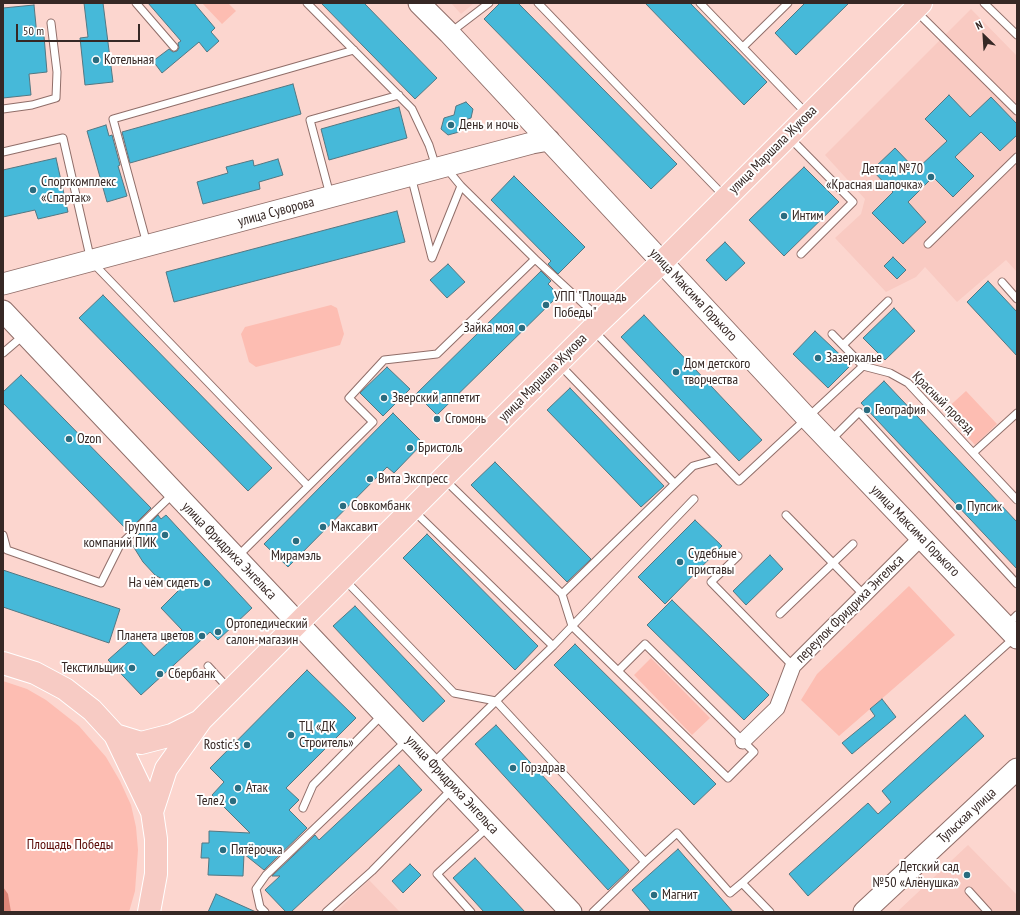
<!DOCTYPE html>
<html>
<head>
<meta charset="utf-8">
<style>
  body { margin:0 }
  #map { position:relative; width:1020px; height:915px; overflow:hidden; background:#fcd6cf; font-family:"PT Sans Narrow",sans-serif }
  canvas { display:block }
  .frame { position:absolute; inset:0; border:4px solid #362825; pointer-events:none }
  .north { position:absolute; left:964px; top:16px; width:40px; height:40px; -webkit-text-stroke:3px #fff; paint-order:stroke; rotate:335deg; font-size:11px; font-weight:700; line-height:16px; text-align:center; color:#362825 }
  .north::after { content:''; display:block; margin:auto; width:14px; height:18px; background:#362825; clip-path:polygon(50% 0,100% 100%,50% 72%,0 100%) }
  .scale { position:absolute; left:16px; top:24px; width:124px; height:18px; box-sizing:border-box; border:2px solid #362825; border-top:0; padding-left:5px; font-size:12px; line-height:14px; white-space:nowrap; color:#362825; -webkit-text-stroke:3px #fff; paint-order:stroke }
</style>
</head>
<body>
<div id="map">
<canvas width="1020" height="915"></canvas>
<div class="frame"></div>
<div class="north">N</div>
<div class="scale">50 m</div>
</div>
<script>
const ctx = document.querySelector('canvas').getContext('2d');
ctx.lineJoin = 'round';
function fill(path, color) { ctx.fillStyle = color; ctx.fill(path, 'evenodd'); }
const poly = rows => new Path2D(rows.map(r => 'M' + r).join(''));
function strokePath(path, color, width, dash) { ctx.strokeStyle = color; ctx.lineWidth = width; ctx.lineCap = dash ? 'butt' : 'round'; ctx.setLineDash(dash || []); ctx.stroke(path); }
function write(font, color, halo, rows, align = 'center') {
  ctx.font = font + ' "PT Sans Narrow",sans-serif'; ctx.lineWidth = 4; ctx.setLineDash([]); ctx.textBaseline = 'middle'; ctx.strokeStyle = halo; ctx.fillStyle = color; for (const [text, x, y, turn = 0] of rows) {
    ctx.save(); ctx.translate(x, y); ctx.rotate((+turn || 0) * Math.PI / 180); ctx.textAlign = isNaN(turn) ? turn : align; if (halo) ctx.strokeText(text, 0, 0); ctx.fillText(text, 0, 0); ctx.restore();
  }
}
fill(poly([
  [451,3,474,3,461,14],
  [971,9,1017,56,1017,272,1006,260,957,302,925,267,916,277,886,292,835,238,861,214,865,199,825,155],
  [968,845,1017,895,1017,912,897,912],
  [369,880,400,912,336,912]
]), '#f9cac2');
fill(poly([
  [202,3,228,3,236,11,222,24],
  [331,305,337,308,344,334,340,345,256,367,249,362,241,334,245,327],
  [966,391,997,424,975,445,944,411],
  [909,586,955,635,839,736,801,700,817,674],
  [651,658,710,718,692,735,634,675],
  [3,681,27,689,46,700,79,726,106,757,120,781,131,805,136,827,138,850,135,891,129,912,3,912]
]), '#fdbdb2');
fill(poly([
  [3,887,8,894,11,912,3,912]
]), '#de8678');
const building = poly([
  [84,3,103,3,113,82,85,85,80,38,88,37,84,3],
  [148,3,194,3,215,28,211,32,219,41,207,52,199,42,162,73,153,61,169,49,173,52,177,51,179,48,178,43,181,41,148,3],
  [321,3,364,3,437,78,415,99,321,3],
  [500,3,518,3,677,164,651,189,484,19,500,3],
  [645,3,690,3,767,82,744,105,645,3],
  [805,3,849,3,796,55,775,33,805,3],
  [34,5,37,36,44,36,47,72,29,74,31,95,3,98,3,8,34,5],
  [293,84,301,114,130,163,122,132,293,84],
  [949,95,970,117,991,97,1017,124,1017,135,1000,151,981,132,955,157,974,176,953,197,933,177,908,202,926,222,903,244,872,213,893,192,872,170,895,148,916,170,933,154,947,141,925,119,949,95],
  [466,102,473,109,471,118,461,121,459,132,448,135,441,129,444,118,454,115,456,106,466,102],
  [399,107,407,138,329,160,321,129,399,107],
  [106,125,109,136,112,135,120,165,118,166,127,196,107,202,87,131,106,125],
  [56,158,68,212,38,219,35,210,3,217,3,170,56,158],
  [278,159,283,175,259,182,260,189,203,204,197,182,228,173,226,167,253,160,254,166,278,159],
  [804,167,839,202,784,256,749,220,804,167],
  [514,176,585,247,558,274,548,264,551,261,491,200,514,176],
  [397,211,405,242,174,302,166,272,397,211],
  [725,242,745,263,726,281,706,260,725,242],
  [893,257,906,270,897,279,884,266,893,257],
  [448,264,465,282,447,298,430,280,448,264],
  [541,271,551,281,548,284,559,295,437,415,416,394,541,271],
  [988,281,1017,312,1017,356,967,302,988,281],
  [103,295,272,468,248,491,79,318,103,295],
  [894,308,915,331,885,360,863,338,894,308],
  [644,315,762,440,739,461,621,337,644,315],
  [815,331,851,365,828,388,793,354,815,331],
  [387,367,410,389,383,416,360,393,387,367],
  [21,375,151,508,128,531,3,403,3,392,21,375],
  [884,381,1017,522,1017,569,861,403,884,381],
  [570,388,664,486,641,507,547,410,570,388],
  [393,413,423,443,394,473,387,467,288,567,264,544,393,413],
  [495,462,591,559,567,582,471,485,495,462],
  [158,515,161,519,166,515,252,608,218,640,210,632,141,695,108,660,135,636,154,656,182,630,161,608,180,589,155,575,143,562,133,546,138,541,135,538,158,515],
  [695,520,722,546,665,604,638,577,695,520],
  [427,534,538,646,515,670,403,558,427,534],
  [770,555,783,569,746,605,733,591,770,555],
  [3,570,120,609,109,643,3,607,3,570],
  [672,600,769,695,744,720,647,625,672,600],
  [355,606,445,701,423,722,333,626,355,606],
  [575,644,716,784,694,805,554,665,575,644],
  [307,670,356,718,286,788,299,800,289,810,307,828,264,870,244,854,243,876,208,875,209,858,201,858,202,843,209,843,209,831,250,833,212,795,224,782,210,768,307,670],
  [882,699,896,717,852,754,842,743,875,716,870,709,882,699],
  [965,715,984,736,808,896,789,874,868,803,878,814,891,802,882,791,965,715],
  [496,725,629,870,608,890,475,744,496,725],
  [399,765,422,790,291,912,286,912,265,890,280,876,272,876,315,835,319,840,399,765],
  [678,849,733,912,651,912,632,890,678,849],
  [475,858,525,912,484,912,453,878,475,858],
  [410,864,421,875,403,893,392,881,410,864],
  [216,894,256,912,208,912,216,894]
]);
fill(building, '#46b9d9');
strokePath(building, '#537782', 1);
const lane = poly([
  [136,3,174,47],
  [307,3,412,109,429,145,436,167],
  [538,3,724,196],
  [700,3,807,114],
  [984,3,1017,35],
  [917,12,1017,111],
  [451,32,489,3],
  [743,47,788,3],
  [3,109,32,105,56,98,57,72,51,23],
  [789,137,853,202,801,254],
  [3,152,63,138,91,261,308,486],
  [447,169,461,186,535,259],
  [411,176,432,258,461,186],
  [330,195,310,120,399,95],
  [147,244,113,119,354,50],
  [928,244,1017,157],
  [1002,282,1017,299],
  [593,330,739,481,863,366,890,373,908,383,973,453,1017,413],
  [832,334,863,366],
  [843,345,888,301],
  [3,353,24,335],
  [559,364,674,483],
  [831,440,859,412,1017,584],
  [973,453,1017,500],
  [444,479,562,594,572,626,618,671,728,778,754,752,645,644,618,671],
  [414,511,553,646],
  [786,515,864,595],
  [3,535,7,550,101,583,120,545,174,493],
  [238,556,373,422,349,398,384,360,437,354,535,259,599,318],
  [738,556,711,582,793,666],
  [344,579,454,693,496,701,553,646,694,499],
  [562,594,693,466,718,459],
  [780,614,853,544],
  [1007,625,1017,615],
  [208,666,229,689],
  [433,763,496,701,645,862,593,912],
  [303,808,313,785,382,715],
  [645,862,677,833,730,893,742,883],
  [969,891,988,912],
  [265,912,260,907,256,889,266,875,407,740],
  [326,912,372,871,452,789],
  [471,912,437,874,488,827],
  [770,912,742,883,1014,638]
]);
const street = poly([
  [743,741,777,708,793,666,921,538]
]);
const secondary = poly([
  [419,3,449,33,807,418,1017,638],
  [3,284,532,143,549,140],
  [3,311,571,912],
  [864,912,1017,769]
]);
const primary = poly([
  [3,663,35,673,65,689,92,710,115,735,152,812,156,839,156,874,149,912],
  [115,735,141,743,172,735,198,722],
  [152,812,166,769,201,720,592,329,662,262,921,3]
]);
strokePath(lane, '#906e69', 9);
strokePath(street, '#906e69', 17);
strokePath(secondary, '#906e69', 23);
strokePath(primary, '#fff', 24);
strokePath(lane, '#fff', 7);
strokePath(street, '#fff', 15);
strokePath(secondary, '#fff', 21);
strokePath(primary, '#f7cbc4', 22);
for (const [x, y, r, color] of [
  [96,60,4,"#2a6c7f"],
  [451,125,4,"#2a6c7f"],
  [931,177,4,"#2a6c7f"],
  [33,190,4,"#2a6c7f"],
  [784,216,4,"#2a6c7f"],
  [546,305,4,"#2a6c7f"],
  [522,328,4,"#2a6c7f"],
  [818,358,4,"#2a6c7f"],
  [676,372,4,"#2a6c7f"],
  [384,398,4,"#2a6c7f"],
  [867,410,4,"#2a6c7f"],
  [437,419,4,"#2a6c7f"],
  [69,439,4,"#2a6c7f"],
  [410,448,4,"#2a6c7f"],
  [370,479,4,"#2a6c7f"],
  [343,506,4,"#2a6c7f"],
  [959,507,4,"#2a6c7f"],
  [323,527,4,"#2a6c7f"],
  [165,535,4,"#2a6c7f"],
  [296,541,4,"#2a6c7f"],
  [680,562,4,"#2a6c7f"],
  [207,583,4,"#2a6c7f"],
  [218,632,4,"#2a6c7f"],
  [202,636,4,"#2a6c7f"],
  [132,668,4,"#2a6c7f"],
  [160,674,4,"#2a6c7f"],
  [291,735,4,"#2a6c7f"],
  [247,745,4,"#2a6c7f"],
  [513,768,4,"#2a6c7f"],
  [238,788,4,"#2a6c7f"],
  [233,801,4,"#2a6c7f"],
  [223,850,4,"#2a6c7f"],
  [967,875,4,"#2a6c7f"],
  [654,895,4,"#2a6c7f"]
]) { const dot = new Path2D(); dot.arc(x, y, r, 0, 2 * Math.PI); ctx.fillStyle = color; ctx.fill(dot); strokePath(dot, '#fff', 1.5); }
write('14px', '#362825', '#fff', [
  ["Котельная",104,60],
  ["День и ночь",459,125],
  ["Детсад №70",923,169,"right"],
  ["«Красная шапочка»",923,185,"right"],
  ["Спорткомплекс",41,182],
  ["«Спартак»",41,198],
  ["Интим",792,216],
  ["УПП \"Площадь",554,297],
  ["Победы\"",554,313],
  ["Зайка моя",514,328,"right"],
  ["Зазеркалье",826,358],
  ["Дом детского",684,364],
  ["творчества",684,380],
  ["Зверский аппетит",392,398],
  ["География",875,410],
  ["Сгомонь",445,419],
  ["Ozon",77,439],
  ["Бристоль",418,448],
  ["Вита Экспресс",378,479],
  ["Совкомбанк",351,506],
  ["Пупсик",967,507],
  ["Группа",157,527,"right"],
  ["компаний ПИК",157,543,"right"],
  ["Максавит",331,527],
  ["Судебные",688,554],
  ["приставы",688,570],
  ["Мирамэль",296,556,"center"],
  ["На чём сидеть",199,583,"right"],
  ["Ортопедический",226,624],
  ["салон-магазин",226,640],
  ["Планета цветов",194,636,"right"],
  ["Текстильщик",124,668,"right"],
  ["Сбербанк",168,674],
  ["ТЦ «ДК",299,727],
  ["Строитель»",299,743],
  ["Rostic's",239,745,"right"],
  ["Горздрав",521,768],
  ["Атак",246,788],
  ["Теле2",225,801,"right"],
  ["Пятёрочка",231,850],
  ["Детский сад",959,867,"right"],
  ["№50 «Алёнушка»",959,883,"right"],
  ["Магнит",662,895]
], 'left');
write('14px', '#362825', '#fff', [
  ["улица Маршала Жукова",773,150,-45],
  ["улица Суворова",276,212,-15],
  ["улица Максима Горького",693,295,47],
  ["улица Маршала Жукова",543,378,-45],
  ["Красный проезд",943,403,45],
  ["улица Максима Горького",915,531,46],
  ["улица Фридриха Энгельса",229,551,46],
  ["переулок Фридриха Энгельса",850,609,-45],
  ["улица Фридриха Энгельса",452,785,47],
  ["Тульская улица",967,816,-43]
]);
write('14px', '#5a0905', '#fff', [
  ["Площадь Победы",70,845]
]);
</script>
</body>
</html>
